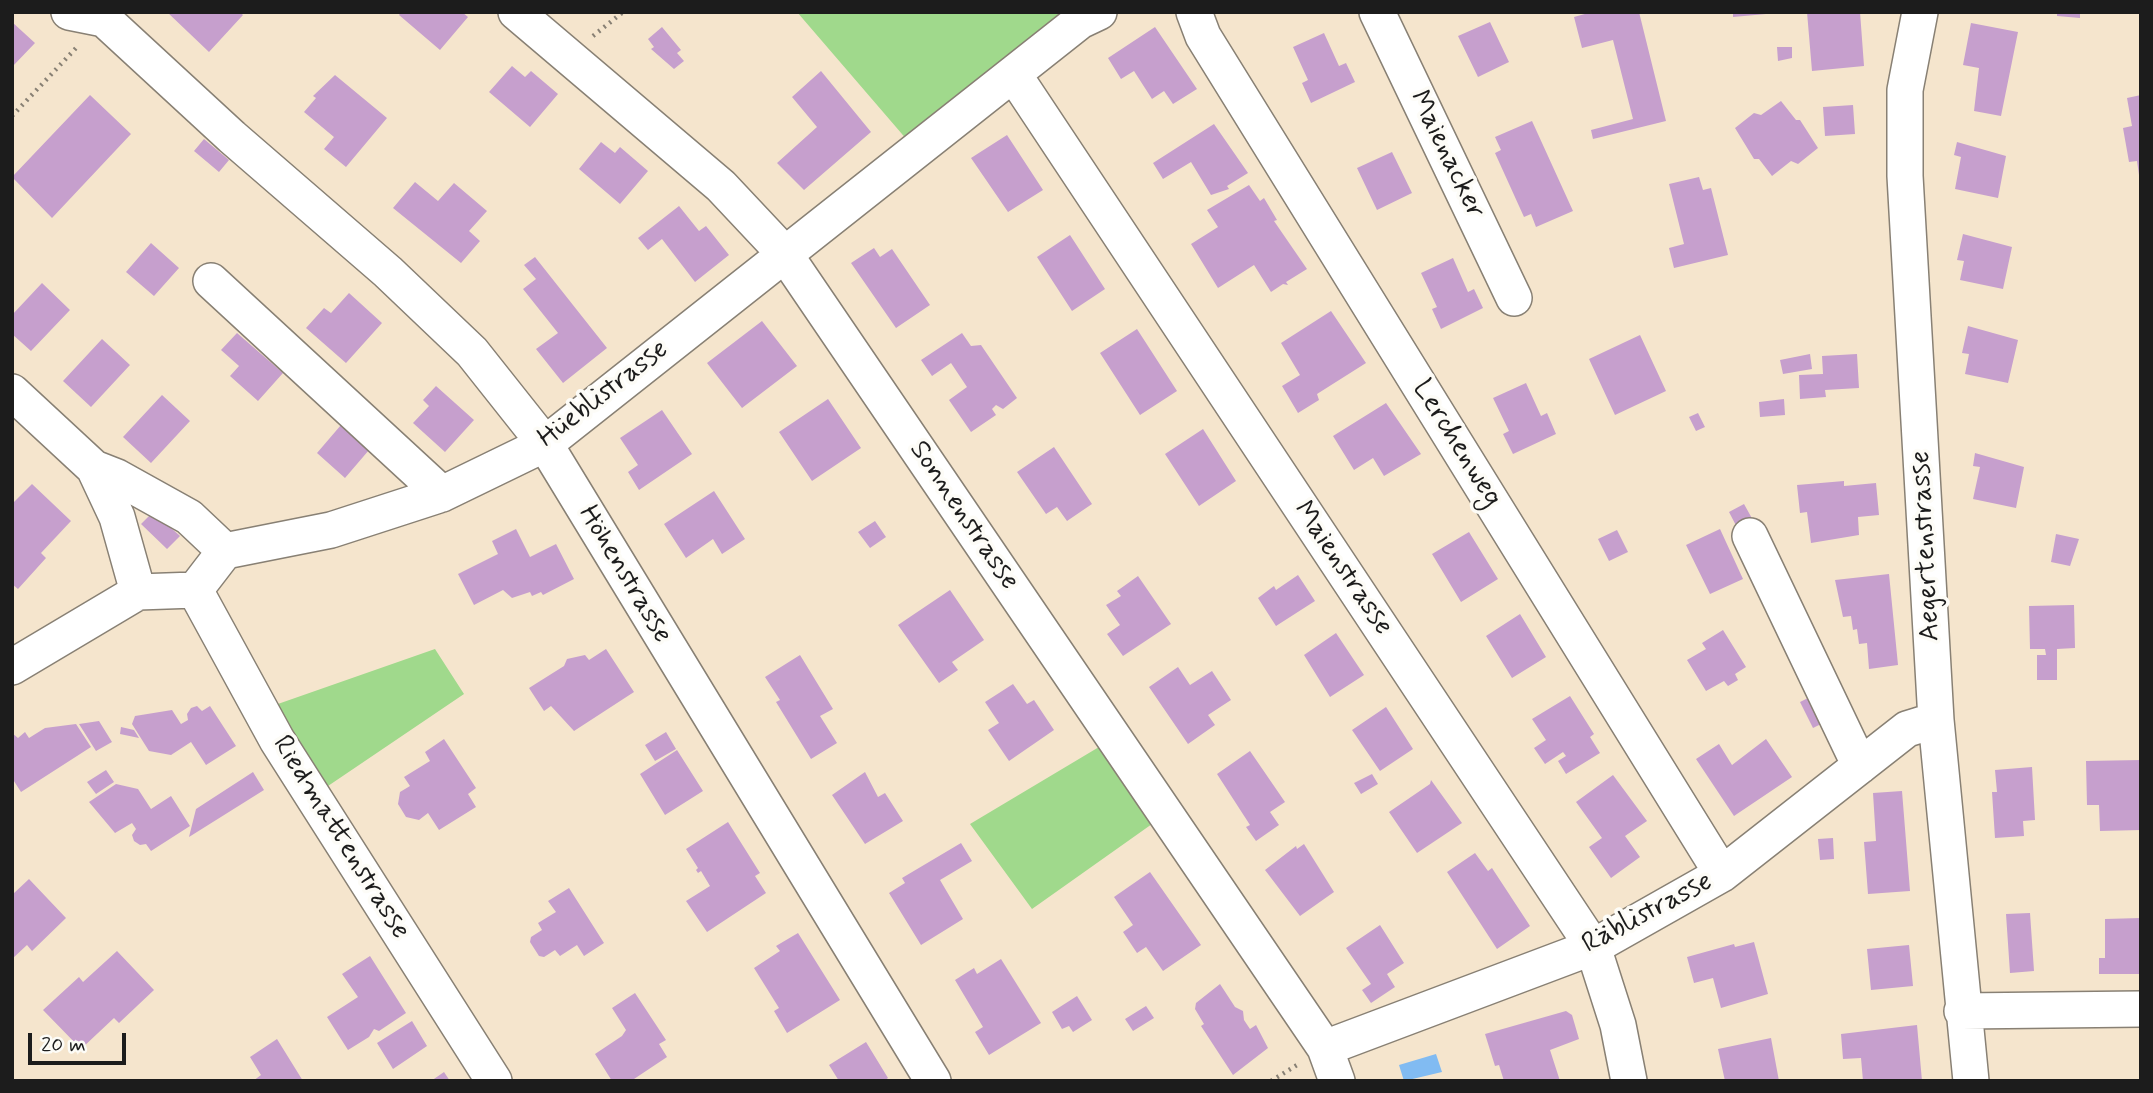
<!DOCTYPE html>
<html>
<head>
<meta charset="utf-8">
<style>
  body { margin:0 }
  #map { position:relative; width:2153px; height:1093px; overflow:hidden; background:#f5e5cd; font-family:Mynerve,sans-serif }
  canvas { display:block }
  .frame { position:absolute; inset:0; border:14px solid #1c1c1c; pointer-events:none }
  .scale { position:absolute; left:28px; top:1033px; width:98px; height:32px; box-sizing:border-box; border:4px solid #1c1c1c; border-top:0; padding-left:9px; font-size:21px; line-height:24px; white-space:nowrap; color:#1c1c1c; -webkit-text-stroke:5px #fdfcf7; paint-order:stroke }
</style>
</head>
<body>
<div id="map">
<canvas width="2153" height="1093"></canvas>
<div class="frame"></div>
<div class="scale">20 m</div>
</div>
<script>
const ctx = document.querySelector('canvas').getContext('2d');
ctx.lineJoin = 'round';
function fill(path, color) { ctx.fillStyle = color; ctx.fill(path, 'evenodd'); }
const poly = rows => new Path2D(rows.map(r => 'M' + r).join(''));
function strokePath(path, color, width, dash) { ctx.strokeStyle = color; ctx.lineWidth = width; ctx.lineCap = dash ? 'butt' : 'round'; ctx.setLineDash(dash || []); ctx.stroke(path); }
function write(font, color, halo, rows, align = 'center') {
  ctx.font = font + ' Mynerve,sans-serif'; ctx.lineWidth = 7; ctx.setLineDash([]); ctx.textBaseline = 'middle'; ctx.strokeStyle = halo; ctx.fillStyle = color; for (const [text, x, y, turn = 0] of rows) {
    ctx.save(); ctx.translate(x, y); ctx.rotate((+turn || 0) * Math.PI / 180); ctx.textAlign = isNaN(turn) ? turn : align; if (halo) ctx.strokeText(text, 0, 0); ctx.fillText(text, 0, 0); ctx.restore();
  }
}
fill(poly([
  [797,12,1068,12,1051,21,908,141],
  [435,649,464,694,328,786,275,705],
  [1099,747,1152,824,1032,909,970,824]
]), '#a0d98c');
fill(poly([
  [1436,1054,1442,1072,1404,1081,1399,1065]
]), '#81bbf2');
fill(poly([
  [167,12,240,12,243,15,209,52],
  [401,12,462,12,468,17,440,50,399,15],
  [1592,12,1639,12,1666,121,1593,139,1591,130,1633,119,1613,40,1582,48,1574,17],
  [1733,12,1766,12,1766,14,1733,17],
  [1807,12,1860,12,1864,66,1812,71],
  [2057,12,2080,12,2080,18,2057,16],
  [12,22,35,43,12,67],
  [1490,22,1509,62,1478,77,1458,36],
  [1971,23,2018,32,2001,116,1974,111,1979,68,1963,65],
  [662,27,681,50,677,53,684,61,674,69,651,49,654,47,648,39],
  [1155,27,1197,89,1173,104,1164,91,1152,99,1134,71,1121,79,1108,58],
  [1324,33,1339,66,1346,63,1355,82,1311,103,1302,83,1308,80,1293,47],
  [1777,47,1792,47,1792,58,1778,61],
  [512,66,525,77,531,71,558,94,530,127,489,92],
  [821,71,871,132,804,190,777,163,817,127,792,97],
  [335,75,387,118,346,167,324,149,334,137,304,112,316,98,313,96],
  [90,95,131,134,52,218,12,177],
  [2141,95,2141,174,2139,175,2137,161,2129,162,2123,128,2132,126,2127,98],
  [1781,101,1796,120,1800,120,1818,148,1798,164,1791,161,1772,176,1759,159,1754,159,1735,128,1754,113,1761,115],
  [1853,105,1855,134,1825,136,1823,107],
  [1532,121,1573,211,1536,227,1531,214,1524,217,1495,153,1501,150,1495,137],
  [1214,124,1248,173,1227,186,1229,189,1211,195,1191,162,1163,179,1153,163],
  [1007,135,1043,190,1008,212,971,158],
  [204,139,229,160,219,172,194,151],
  [601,142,615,153,620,147,648,171,620,204,579,169],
  [1957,142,2006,156,1998,198,1955,189,1961,157,1954,155],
  [1392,152,1412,193,1377,210,1357,168],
  [1699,177,1703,190,1711,188,1728,255,1674,268,1669,248,1684,244,1669,184],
  [415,182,438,201,454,183,487,211,469,231,480,241,461,263,393,208],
  [1249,185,1260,201,1264,198,1277,220,1274,221,1307,269,1286,282,1288,285,1283,284,1271,292,1254,265,1218,288,1191,244,1218,227,1207,210],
  [679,206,699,231,706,226,729,255,695,282,662,239,648,250,638,238],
  [1963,234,2012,247,2003,289,1960,280,1964,261,1957,260],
  [1070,235,1105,289,1072,311,1037,257],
  [151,243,179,268,154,296,126,272],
  [874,248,880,257,892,249,930,305,896,328,851,263],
  [535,257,607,348,563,383,536,349,558,333,523,289,536,279,524,265],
  [1453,258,1468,292,1474,289,1483,308,1441,329,1432,309,1437,307,1421,273],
  [42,283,70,310,31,351,12,334,12,315],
  [349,293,382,323,346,363,306,328,324,308,331,313],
  [1331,311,1366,363,1317,394,1319,400,1298,413,1282,386,1300,375,1281,343],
  [762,321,797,366,742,408,707,363],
  [1968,326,2018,340,2008,383,1965,374,1969,354,1962,353],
  [1137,329,1177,391,1140,415,1100,353],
  [237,333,283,373,258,401,230,376,239,366,221,350],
  [962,333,971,346,981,345,1017,398,1003,409,996,405,992,409,996,415,971,432,949,400,967,387,951,363,932,376,921,360],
  [1640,335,1666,391,1615,415,1589,359],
  [102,339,130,365,91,407,63,381],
  [1810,354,1812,369,1783,374,1780,360],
  [1857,354,1859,388,1825,390,1826,397,1800,399,1799,375,1823,374,1822,356],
  [1526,383,1541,416,1547,413,1556,434,1513,454,1503,434,1509,431,1493,398],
  [436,386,474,420,445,452,413,423,429,406,423,400],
  [162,395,190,421,151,463,123,437],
  [828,399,861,448,812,481,779,432],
  [1784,399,1785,415,1760,417,1759,402],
  [1386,403,1421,454,1384,476,1373,458,1354,470,1333,436],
  [662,410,692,454,639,490,628,472,638,465,620,438],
  [1698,413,1705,427,1696,431,1689,417],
  [341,425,369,450,345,478,317,453],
  [1203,429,1236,481,1199,506,1165,454],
  [1054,447,1092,504,1067,521,1057,507,1046,514,1017,472],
  [1975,453,2024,467,2016,508,1973,499,1980,467,1973,466],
  [1844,481,1844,486,1876,483,1879,515,1858,517,1859,535,1811,543,1807,512,1800,513,1797,485],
  [32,484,71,521,41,553,46,558,18,589,12,584,12,504],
  [714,491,745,539,722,554,713,539,686,558,664,524],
  [1744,504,1759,531,1743,539,1729,512],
  [153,512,180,536,167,549,141,524],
  [875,521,886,537,870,548,858,532],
  [516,529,530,557,556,544,574,579,543,595,541,592,532,596,530,592,512,598,503,590,474,605,458,574,498,554,492,541],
  [1720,529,1743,579,1710,594,1686,545],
  [1617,530,1628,552,1609,561,1598,539],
  [1469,532,1498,579,1461,602,1432,554],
  [2056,534,2079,539,2070,566,2051,562],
  [1889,574,1898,665,1869,669,1867,643,1859,644,1857,629,1853,630,1851,616,1843,617,1835,580],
  [1298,575,1315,601,1276,626,1258,598,1274,586,1276,590],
  [1138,576,1171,624,1123,656,1107,634,1120,625,1106,605,1121,596,1117,591],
  [950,590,984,640,952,662,958,670,939,683,898,625],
  [2074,605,2075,648,2057,649,2057,680,2037,680,2037,655,2046,655,2045,649,2030,649,2029,606],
  [1520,614,1546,657,1512,678,1486,636],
  [1723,630,1746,667,1735,674,1738,680,1728,686,1724,681,1706,691,1687,660,1706,649,1702,643],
  [1336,633,1364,675,1330,697,1304,655],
  [606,649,634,692,574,731,551,706,544,711,529,688,564,666,567,659,585,655,589,660],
  [800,655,833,709,820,716,837,743,811,759,776,702,780,700,765,677],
  [1178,667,1190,685,1212,671,1231,700,1208,715,1215,725,1188,744,1149,687],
  [1013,684,1027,704,1034,700,1054,730,1009,761,988,730,999,723,985,702],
  [1814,695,1827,721,1813,728,1800,702],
  [1570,696,1594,734,1590,737,1600,753,1566,774,1558,761,1566,756,1563,752,1545,764,1534,748,1546,740,1532,719],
  [197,706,202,711,210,706,236,746,206,765,191,742,171,755,149,751,132,724,135,716,172,710,181,724,188,720,187,714,191,708],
  [1386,707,1413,749,1380,771,1352,730],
  [99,721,112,742,96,751,79,724],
  [76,724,91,747,21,792,12,778,12,733,18,738,25,732,29,738,45,728],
  [121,727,134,730,139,738,120,734],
  [666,732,676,749,655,761,645,745],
  [444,739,476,788,468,794,476,807,439,830,428,813,419,820,406,817,398,804,400,792,410,786,404,777,430,761,425,752],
  [1766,739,1792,777,1734,816,1696,759,1719,744,1732,765],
  [677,750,703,791,665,815,640,774],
  [1250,751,1285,802,1270,812,1279,825,1256,841,1246,827,1250,825,1217,774],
  [2141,760,2141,830,2100,831,2099,805,2087,805,2086,761],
  [2032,767,2035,820,2023,821,2024,836,1995,838,1992,792,1997,792,1995,770],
  [106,770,114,782,96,794,87,782],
  [253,772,264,790,189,837,196,809],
  [865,772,878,797,885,793,903,821,865,844,832,795],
  [1372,774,1378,784,1361,794,1354,783],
  [1613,775,1647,821,1625,836,1640,857,1611,878,1589,847,1602,838,1576,802],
  [1431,780,1462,823,1417,853,1389,812,1430,784],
  [116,784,138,789,151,809,171,796,190,826,151,851,146,844,140,845,134,841,132,835,136,829,132,823,115,833,89,802],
  [1902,791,1910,891,1868,894,1864,842,1876,841,1873,793],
  [728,822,760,873,755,876,766,893,707,932,686,901,710,886,701,871,698,873,696,870,698,868,686,849],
  [1833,838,1834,859,1820,860,1818,839],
  [961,843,972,861,940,880,963,919,921,945,889,893,905,883,902,878],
  [1304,844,1334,892,1300,916,1265,870,1296,846,1297,849],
  [1475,853,1488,871,1492,868,1530,926,1497,949,1447,872],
  [1150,872,1201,945,1163,971,1146,947,1137,953,1123,932,1133,925,1114,897],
  [29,879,66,918,32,951,27,945,12,959,12,895],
  [569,888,604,943,584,956,577,945,560,956,555,950,544,957,539,956,530,942,531,937,542,930,538,923,556,912,548,901],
  [2030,913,2034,971,2010,973,2006,914],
  [2141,918,2141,974,2099,974,2099,958,2105,958,2105,919],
  [1380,925,1404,963,1387,974,1395,987,1371,1003,1362,990,1371,984,1346,948],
  [798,933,840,1000,787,1033,774,1011,779,1008,754,968,780,951,776,946],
  [1754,942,1768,994,1721,1008,1713,978,1694,983,1687,957,1734,944,1735,947],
  [1909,945,1913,986,1871,990,1867,949],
  [117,951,154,990,119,1023,114,1018,81,1049,43,1010,79,977,83,982],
  [370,956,406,1013,379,1031,374,1029,369,1037,348,1050,327,1017,358,997,342,974],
  [1001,959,1041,1023,989,1055,975,1032,983,1027,955,980,974,968,977,974],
  [1220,984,1235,1007,1243,1011,1244,1020,1250,1029,1256,1025,1268,1048,1233,1075,1201,1026,1204,1024,1195,1009,1196,1003],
  [635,993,666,1040,659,1044,667,1057,631,1081,612,1081,595,1054,622,1036,626,1030,612,1008],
  [1077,996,1092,1020,1073,1032,1069,1026,1062,1029,1052,1012],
  [1146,1006,1154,1018,1133,1031,1125,1019],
  [1566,1011,1572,1015,1579,1039,1550,1050,1560,1081,1504,1081,1499,1065,1495,1066,1485,1034],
  [412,1021,427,1046,393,1069,377,1043],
  [1917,1025,1922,1081,1863,1081,1861,1058,1843,1059,1841,1034],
  [1771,1038,1779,1081,1725,1081,1718,1049],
  [277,1039,303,1081,253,1081,261,1075,250,1057],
  [866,1042,888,1078,884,1081,839,1081,829,1065],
  [444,1072,450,1081,431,1081]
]), '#c69fcd');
const minor = poly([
  [69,12,104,19,232,137,388,272,472,352,545,444,933,1081],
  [516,12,721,186,784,253,1325,1048,1337,1081],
  [1194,12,1203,36,1722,874],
  [1377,12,1514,298],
  [1920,12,1905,90,1905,176,1936,720,1971,1081],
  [1014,75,1593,947,1618,1025,1629,1081],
  [211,281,442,494],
  [12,392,94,468,117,517,138,592],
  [94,468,117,477,189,517,225,551],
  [1750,536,1860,766],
  [195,590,225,551,331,530,442,494,545,444,1080,21,1099,12],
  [195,590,277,740,494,1081],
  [12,667,138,592,195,590],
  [1962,1011,2141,1009],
  [1325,1048,1593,947,1722,874,1907,729,1936,720]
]);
strokePath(minor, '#888074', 38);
strokePath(poly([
  [593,36,623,12],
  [12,116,77,47],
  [1271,1081,1297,1065]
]), '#888074', 4.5, [2, 5]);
strokePath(minor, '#fff', 35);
write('28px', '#1c1c1c', '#fdfcf7', [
  ["Maienacker",1446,155,64],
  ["Hüeblistrasse",604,395,-38],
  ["Lerchenweg",1456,444,58],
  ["Sonnenstrasse",963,516,56],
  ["Aegertenstrasse",1927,546,-93],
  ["Maienstrasse",1342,569,56],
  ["Höhenstrasse",624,575,59],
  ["Riedmattenstrasse",340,838,58],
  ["Räblistrasse",1648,914,-28]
]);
</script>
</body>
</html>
